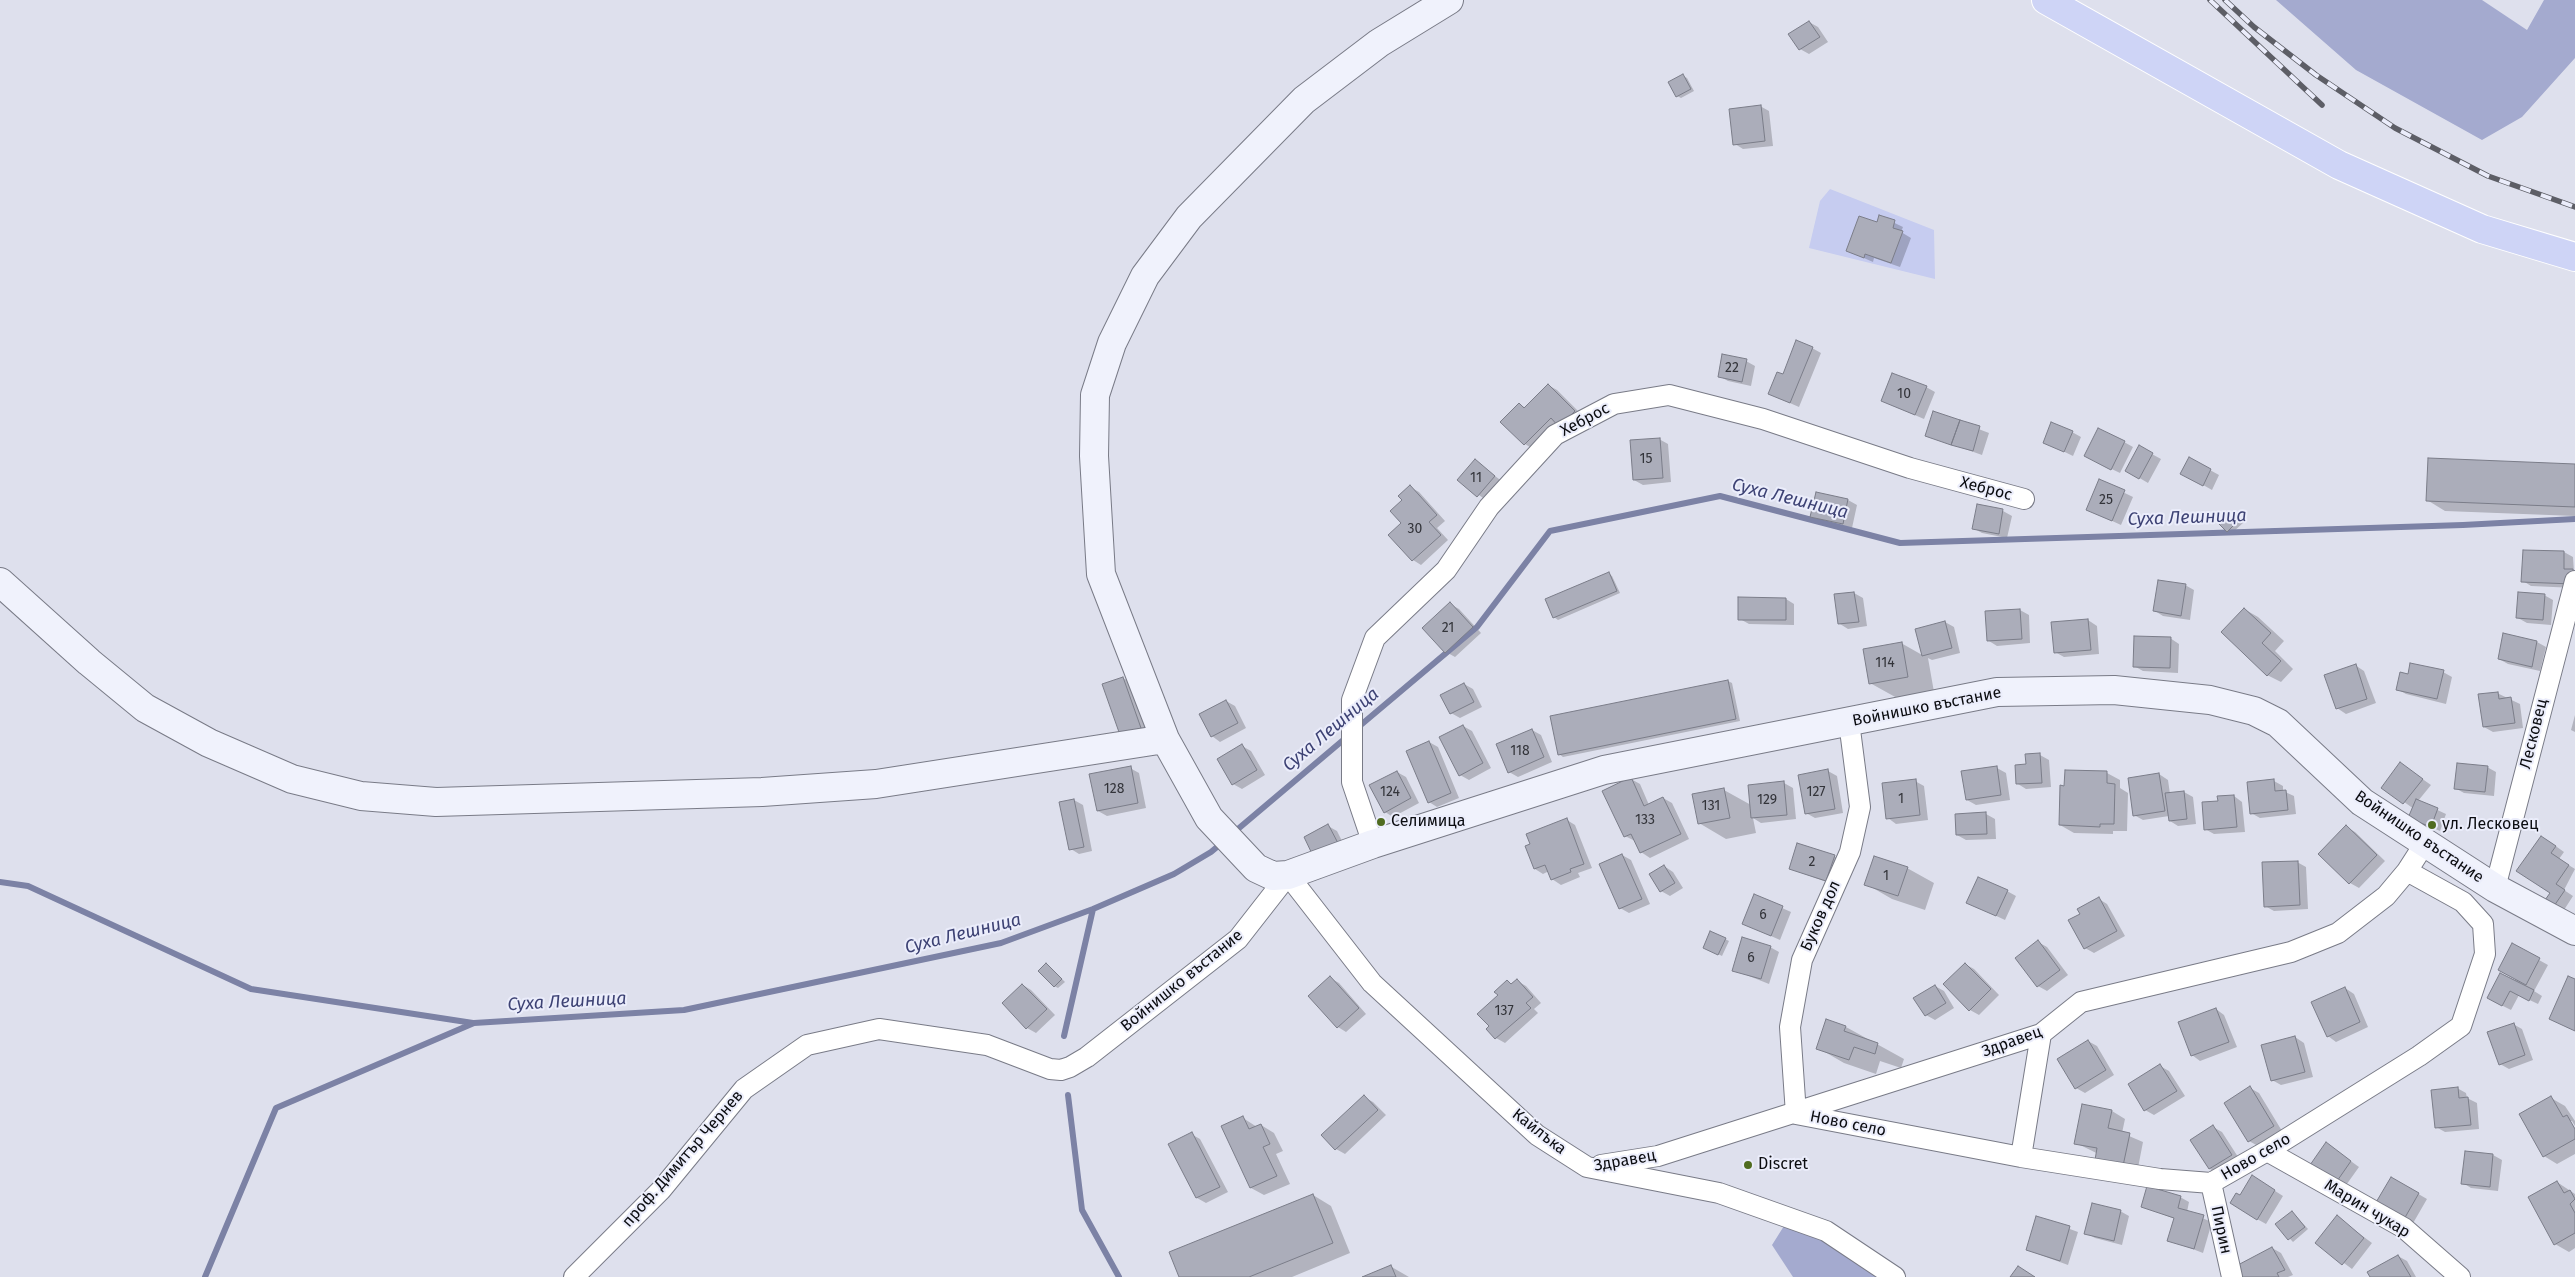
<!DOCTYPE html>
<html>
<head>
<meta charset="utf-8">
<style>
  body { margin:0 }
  canvas { display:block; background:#dee0ed }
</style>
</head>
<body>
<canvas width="2575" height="1277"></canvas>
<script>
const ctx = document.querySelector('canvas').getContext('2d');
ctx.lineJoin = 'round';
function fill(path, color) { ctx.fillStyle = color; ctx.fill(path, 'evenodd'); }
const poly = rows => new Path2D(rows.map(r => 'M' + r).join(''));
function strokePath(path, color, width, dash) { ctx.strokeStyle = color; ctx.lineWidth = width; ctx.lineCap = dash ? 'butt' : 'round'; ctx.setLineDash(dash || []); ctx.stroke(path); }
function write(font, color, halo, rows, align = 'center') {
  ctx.font = font + ' "Fira Sans",sans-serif'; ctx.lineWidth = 4; ctx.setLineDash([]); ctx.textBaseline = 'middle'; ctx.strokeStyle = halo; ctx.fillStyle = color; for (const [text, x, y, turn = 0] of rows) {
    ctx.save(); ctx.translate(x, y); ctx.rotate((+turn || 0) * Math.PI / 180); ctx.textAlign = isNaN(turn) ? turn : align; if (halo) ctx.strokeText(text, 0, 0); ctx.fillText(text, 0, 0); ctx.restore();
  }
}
fill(poly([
  [1830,189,1934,230,1935,279,1809,248,1820,201]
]), '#c6ccf0');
fill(poly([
  [2276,0,2482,0,2527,30,2544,0,2575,0,2575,58,2522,117,2482,140,2356,70],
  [1789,1218,1892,1277,1793,1277,1772,1245]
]), '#a4aacf');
fill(poly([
  [1809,22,1818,27,1828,42,1809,54,1800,49],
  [1683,76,1687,78,1694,91,1681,98,1677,96],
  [1760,106,1769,111,1773,146,1743,149,1735,144],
  [1880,216,1903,227,1901,232,1911,238,1900,267,1874,258,1873,262,1848,251,1877,224],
  [1812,348,1821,353,1799,407,1769,394,1783,376],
  [1746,361,1755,366,1751,386,1728,381,1719,376],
  [1548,385,1557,390,1583,416,1533,449,1525,444,1502,422,1519,404,1526,408],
  [1926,387,1935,392,1924,419,1882,401],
  [1934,412,1989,433,1982,455,1926,435],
  [2072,432,2081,437,2073,456,2044,442],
  [1659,439,1668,444,1671,482,1643,485,1634,480],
  [2124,442,2133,447,2120,473,2095,461],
  [2139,447,2161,459,2148,483,2126,470],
  [2190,459,2219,475,2212,490,2182,473],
  [1475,461,1503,482,1487,501,1459,480],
  [2575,465,2575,516,2445,511,2427,500],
  [2100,481,2133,497,2121,525,2088,510],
  [1410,487,1419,492,1445,521,1437,528,1448,540,1421,565,1413,560,1403,523],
  [1816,493,1848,500,1857,505,1852,528,1820,521,1811,516],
  [1978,506,2003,511,2012,516,2007,538,1982,533,1973,528],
  [2233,512,2244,522,2231,534,2227,531],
  [2564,552,2573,557,2575,588,2531,586,2523,581],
  [1608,573,1612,576,1620,593,1558,620,1554,617],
  [2185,585,2194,590,2190,620,2163,616,2155,611],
  [1854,593,1863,598,1867,626,1848,629,1840,624],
  [2544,595,2553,600,2551,625,2527,623,2518,618],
  [1786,599,1794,604,1794,625,1749,624,1740,619],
  [1450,604,1459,609,1481,633,1455,657,1446,652],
  [2244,609,2258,617,2284,641,2275,651,2293,669,2281,682,2267,675],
  [2020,610,2029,615,2030,643,1997,646,1989,641],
  [2088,620,2097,626,2099,654,2064,657,2055,652],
  [1945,622,1954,627,1960,653,1932,660,1928,658,1934,692,1897,698,1870,683,1901,643,1924,656,1917,630],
  [2504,635,2537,642,2546,647,2540,671,2508,664,2499,659],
  [2170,638,2179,644,2178,673,2143,671,2134,666],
  [2355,665,2364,671,2376,703,2346,714,2337,708],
  [2443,672,2452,677,2446,704,2406,694,2397,689,2409,676],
  [1123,678,1132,683,1149,733,1130,740],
  [1728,681,1732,683,1740,721,1563,757,1559,754],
  [1464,684,1473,689,1482,707,1460,718,1451,713],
  [2497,693,2520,704,2523,728,2493,732,2484,727],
  [1226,701,1235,706,1246,728,1220,742,1212,736],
  [2575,715,2575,732,2571,730],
  [1463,726,1472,731,1491,768,1469,780,1460,775],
  [1532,730,1541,735,1552,762,1518,777,1509,772],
  [1429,742,1438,747,1459,798,1437,807,1429,802],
  [1242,746,1251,751,1265,775,1242,789,1233,784],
  [2040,755,2049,760,2051,787,2026,789,2018,784,2027,766],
  [2401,764,2431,785,2418,801,2446,814,2440,831,2410,818,2414,809,2383,787],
  [2487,767,2496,772,2494,796,2464,793,2455,788],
  [1130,768,1139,773,1146,808,1107,816,1098,811],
  [1997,768,2006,773,2010,800,1976,805,1967,800],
  [1828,771,1837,776,1843,813,1815,818,1806,813],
  [1397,772,1406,777,1419,803,1393,817,1385,812],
  [2107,773,2120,780,2120,788,2128,793,2127,831,2113,831,2113,834,2074,833,2060,825,2065,787],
  [2159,774,2168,780,2170,794,2184,792,2193,797,2196,824,2178,826,2170,821,2169,816,2143,820,2134,815],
  [1631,779,1640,784,1649,805,1663,798,1672,803,1689,839,1650,858,1641,852,1635,841,1625,836,1604,791],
  [1915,781,1924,786,1928,820,1896,824,1888,818],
  [2274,781,2283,786,2283,791,2294,796,2296,814,2260,818,2251,813],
  [1784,783,1793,788,1796,819,1761,823,1753,818,1756,833,1726,839,1699,823,1724,790,1751,805],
  [2234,796,2242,802,2245,832,2214,834,2205,829,2219,802],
  [1074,800,1083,805,1092,851,1079,854,1071,849],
  [1986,814,1995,819,1996,839,1966,840,1957,835],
  [1567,820,1575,825,1592,868,1578,873,1580,877,1561,885,1552,879,1549,871,1543,874,1535,869],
  [1328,826,1337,831,1347,851,1324,862],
  [2346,827,2355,832,2385,861,2359,888,2350,883,2320,854],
  [2550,842,2564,852,2559,859,2575,869,2564,890,2573,896,2564,910,2555,905,2552,892],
  [1622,855,1631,860,1650,904,1629,913,1620,908],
  [1834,856,1843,862,1835,885,1790,869],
  [2297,862,2306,867,2308,909,2274,911,2265,906],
  [1664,866,1673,872,1683,888,1670,896,1661,891],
  [1907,868,1934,883,1925,910,1892,899,1866,884],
  [2007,891,2016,896,2005,920,1977,907],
  [1755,896,1791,912,1780,940,1744,924],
  [2099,899,2107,904,2125,936,2094,953,2085,948,2081,915],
  [1725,939,1729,941,1722,956,1708,949],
  [2038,942,2047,947,2068,975,2047,991,2038,986],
  [2512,945,2548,965,2534,991,2542,996,2538,1004,2519,995,2511,1010,2497,1003,2501,974,2515,980,2516,979],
  [1770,947,1779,952,1769,984,1734,970],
  [1047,964,1065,982,1058,988,1054,986],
  [1965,964,1974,969,1999,995,1979,1015,1970,1010],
  [1330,978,1339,983,1366,1014,1346,1032,1338,1027],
  [1507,981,1513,985,1517,981,1526,986,1541,1003,1534,1009,1538,1013,1505,1043,1496,1038,1488,1029],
  [1023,985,1031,990,1055,1015,1036,1033,1027,1028,1003,1003],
  [1935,986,1944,991,1954,1008,1935,1020,1926,1015],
  [2345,988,2354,994,2368,1027,2336,1042,2328,1036],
  [2216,1009,2224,1015,2237,1047,2200,1061,2192,1055],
  [1827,1021,1846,1027,1904,1059,1901,1068,1880,1061,1876,1074,1844,1063,1818,1048],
  [2513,1024,2522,1029,2533,1060,2509,1069,2500,1064],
  [2295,1037,2304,1043,2313,1077,2281,1085,2272,1080],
  [2088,1041,2097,1046,2114,1075,2085,1093,2076,1088],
  [2160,1066,2169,1071,2185,1096,2154,1115,2145,1110],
  [2250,1088,2259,1093,2282,1131,2258,1146,2249,1141],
  [2457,1088,2466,1093,2467,1098,2477,1103,2479,1129,2445,1132,2436,1127],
  [1364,1097,1373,1102,1386,1115,1345,1154,1336,1149],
  [2551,1098,2565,1106,2575,1121,2575,1126,2572,1121,2570,1121,2575,1131,2575,1154,2557,1164,2544,1156],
  [2112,1111,2125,1119,2122,1133,2143,1142,2137,1173,2076,1143],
  [1243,1118,1257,1127,1261,1125,1274,1133,1283,1151,1276,1154,1290,1184,1264,1195,1251,1188],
  [2213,1127,2222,1132,2240,1160,2219,1174,2210,1169,2192,1140],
  [1191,1134,1200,1139,1228,1192,1206,1203,1197,1198,1170,1145],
  [2327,1144,2359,1167,2344,1188,2336,1183],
  [2493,1155,2502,1160,2498,1191,2471,1188,2463,1183],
  [2391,1178,2427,1199,2412,1225,2376,1204],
  [2261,1182,2283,1196,2266,1224,2257,1219,2240,1197],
  [2557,1182,2575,1194,2575,1248,2569,1252,2555,1244],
  [1313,1195,1331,1206,1350,1253,1292,1277,1180,1277],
  [2180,1197,2189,1202,2187,1212,2212,1222,2203,1253,2169,1240,2175,1219,2142,1206],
  [2120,1211,2129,1216,2122,1245,2095,1238,2086,1233],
  [2292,1212,2308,1229,2293,1242,2277,1225],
  [2037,1217,2078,1232,2068,1265,2027,1250],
  [2337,1217,2372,1243,2352,1269,2317,1243],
  [2272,1248,2281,1253,2293,1275,2288,1277,2243,1277],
  [2398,1256,2407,1261,2416,1277,2371,1277],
  [1390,1266,1409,1277,1365,1277]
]), '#0003');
strokePath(poly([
  [1356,729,1477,627,1550,531,1720,496,1900,543,2463,525,2575,519],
  [1232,834,1348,736],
  [0,882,28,886,251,989,473,1023],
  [1064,1036,1093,909],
  [1068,1095,1082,1210,1119,1277],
  [205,1277,276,1108,474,1023,684,1010,1001,943,1093,909,1174,874,1211,852,1223,842]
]), '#7c82a5', 6);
const building = poly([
  [1809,21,1820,37,1799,50,1788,34,1809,21],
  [1683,74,1691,89,1676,97,1668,82,1683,74],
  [1761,105,1765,141,1733,145,1729,109,1761,105],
  [1879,215,1895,220,1893,228,1903,231,1891,263,1865,254,1864,258,1846,251,1859,216,1877,222,1879,215],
  [1796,340,1813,347,1790,403,1768,394,1777,372,1783,374,1796,340],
  [1722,354,1747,359,1742,382,1718,377,1722,354],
  [1892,373,1927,386,1915,415,1881,401,1892,373],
  [1548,384,1575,411,1559,427,1551,418,1524,445,1500,422,1519,403,1524,408,1548,384],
  [1933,411,1960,420,1951,445,1925,436,1933,411],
  [1960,420,1980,426,1973,451,1951,445,1960,420],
  [2051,422,2073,431,2064,452,2043,443,2051,422],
  [2098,428,2125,441,2111,470,2084,456,2098,428],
  [1660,438,1663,478,1633,480,1630,440,1660,438],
  [2139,445,2153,453,2139,479,2125,471,2139,445],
  [2189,457,2211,469,2203,486,2180,474,2189,457],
  [2428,458,2575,464,2575,507,2426,501,2428,458],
  [1475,459,1495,476,1477,497,1457,480,1475,459],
  [2099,479,2125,490,2112,521,2086,510,2099,479],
  [1410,485,1437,515,1429,522,1441,535,1412,561,1388,535,1401,523,1390,511,1402,500,1398,496,1410,485],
  [1816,492,1848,499,1843,524,1810,517,1816,492],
  [1977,504,2003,509,1999,534,1972,529,1977,504],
  [2233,511,2240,519,2227,532,2219,524,2233,511],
  [2523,550,2564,551,2564,569,2573,569,2573,584,2521,582,2523,550],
  [1609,572,1617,591,1553,618,1545,599,1609,572],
  [2158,580,2186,584,2181,616,2153,611,2158,580],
  [1854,592,1859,622,1838,624,1834,594,1854,592],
  [2518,592,2545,594,2543,620,2516,618,2518,592],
  [1738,597,1786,598,1786,620,1738,620,1738,597],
  [1450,602,1473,627,1445,653,1422,628,1450,602],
  [2244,608,2271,633,2262,643,2281,661,2267,676,2221,632,2244,608],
  [2020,609,2022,639,1987,641,1985,611,2020,609],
  [2088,619,2091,650,2054,653,2051,622,2088,619],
  [1945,621,1952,648,1922,656,1915,629,1945,621],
  [2503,633,2537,641,2532,667,2498,659,2503,633],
  [2134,636,2171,637,2170,668,2133,667,2134,636],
  [1902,642,1908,677,1869,684,1863,649,1902,642],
  [2410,663,2444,670,2437,699,2396,690,2400,672,2408,674,2410,663],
  [2356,664,2367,699,2336,709,2324,675,2356,664],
  [1123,677,1141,728,1120,735,1102,684,1123,677],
  [1728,680,1736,719,1558,755,1550,716,1728,680],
  [1464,683,1474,702,1450,714,1440,695,1464,683],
  [2498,692,2499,699,2511,697,2515,723,2483,727,2478,694,2498,692],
  [1226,700,1238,723,1211,737,1199,714,1226,700],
  [1463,725,1483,763,1459,776,1439,737,1463,725],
  [1532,729,1544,757,1508,773,1496,744,1532,729],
  [1429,741,1451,793,1428,803,1406,751,1429,741],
  [1242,744,1257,770,1232,785,1217,759,1242,744],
  [2040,753,2042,783,2016,784,2015,765,2026,764,2025,754,2040,753],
  [2400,762,2423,779,2403,804,2381,788,2400,762],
  [2457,763,2488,766,2485,792,2454,789,2457,763],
  [1131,766,1138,803,1097,811,1089,774,1131,766],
  [1997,766,2001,795,1966,800,1961,771,1997,766],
  [1828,769,1835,809,1805,814,1798,775,1828,769],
  [2065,770,2107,771,2107,783,2115,784,2114,824,2100,824,2100,827,2059,825,2060,785,2064,786,2065,770],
  [1397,771,1411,798,1384,813,1369,785,1397,771],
  [2159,773,2165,811,2133,816,2128,778,2159,773],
  [1631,777,1644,806,1663,797,1681,834,1640,853,1631,834,1624,837,1602,791,1631,777],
  [1916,779,1920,815,1886,819,1882,783,1916,779],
  [2274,779,2275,791,2286,790,2288,810,2250,814,2247,782,2274,779],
  [1784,781,1787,815,1751,818,1748,785,1784,781],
  [1724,788,1730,818,1698,824,1692,794,1724,788],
  [2184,791,2187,819,2169,821,2165,793,2184,791],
  [2234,795,2237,827,2204,830,2202,802,2218,801,2217,796,2234,795],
  [1074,799,1084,847,1069,850,1059,802,1074,799],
  [2416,799,2438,808,2431,827,2408,818,2416,799],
  [1986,812,1987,834,1956,835,1955,814,1986,812],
  [1567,818,1584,864,1570,869,1571,872,1551,880,1545,865,1534,869,1525,846,1530,844,1526,834,1567,818],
  [1328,824,1339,845,1314,858,1304,837,1328,824],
  [2346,825,2377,855,2349,884,2318,854,2346,825],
  [2541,836,2556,846,2551,853,2569,865,2556,884,2565,890,2554,906,2545,900,2550,893,2516,871,2541,836],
  [1797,843,1835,855,1826,881,1789,869,1797,843],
  [1622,854,1642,899,1619,909,1599,864,1622,854],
  [1874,856,1908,867,1898,896,1864,885,1874,856],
  [2298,861,2300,905,2264,907,2262,862,2298,861],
  [1664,865,1675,883,1660,892,1649,874,1664,865],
  [1978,877,2008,890,1996,916,1966,903,1978,877],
  [1754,894,1783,906,1771,936,1742,924,1754,894],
  [2099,897,2117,931,2084,949,2068,920,2080,914,2077,909,2099,897],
  [1710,931,1726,938,1718,955,1703,948,1710,931],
  [1742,937,1771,946,1761,979,1732,971,1742,937],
  [2038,940,2060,970,2037,987,2015,958,2038,940],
  [2512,943,2540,958,2526,985,2498,970,2512,943],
  [1046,963,1062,979,1054,987,1038,971,1046,963],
  [1965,963,1991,989,1969,1011,1943,984,1965,963],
  [2500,973,2534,990,2529,1001,2510,991,2502,1006,2487,998,2500,973],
  [1330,976,1359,1008,1337,1028,1308,996,1330,976],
  [2568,976,2575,979,2575,1031,2549,1019,2568,976],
  [1517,979,1533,997,1526,1003,1531,1008,1495,1039,1486,1029,1489,1026,1477,1014,1498,995,1494,992,1507,980,1511,984,1517,979],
  [1022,984,1047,1009,1026,1029,1002,1003,1022,984],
  [1935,985,1946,1003,1925,1016,1913,998,1935,985],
  [2345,987,2360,1022,2327,1037,2311,1002,2345,987],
  [2216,1008,2229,1042,2191,1056,2178,1022,2216,1008],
  [1826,1019,1846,1026,1844,1031,1878,1043,1875,1054,1854,1047,1849,1060,1816,1049,1826,1019],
  [2514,1023,2525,1055,2499,1065,2487,1032,2514,1023],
  [2295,1036,2305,1072,2271,1081,2261,1045,2295,1036],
  [2088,1040,2106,1070,2075,1089,2057,1059,2088,1040],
  [2160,1064,2177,1091,2144,1111,2128,1084,2160,1064],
  [2250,1086,2274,1126,2248,1142,2224,1103,2250,1086],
  [2458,1087,2459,1098,2468,1097,2471,1125,2435,1128,2431,1090,2458,1087],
  [1364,1095,1378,1110,1335,1150,1321,1135,1364,1095],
  [2551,1096,2563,1117,2567,1115,2575,1129,2575,1139,2543,1157,2519,1114,2551,1096],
  [2082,1104,2112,1110,2108,1128,2130,1133,2123,1166,2095,1160,2097,1148,2074,1144,2082,1104],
  [1243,1116,1249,1129,1261,1124,1270,1144,1263,1147,1277,1176,1250,1188,1221,1126,1243,1116],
  [2213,1125,2232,1155,2209,1169,2190,1140,2213,1125],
  [1192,1132,1220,1187,1196,1198,1168,1144,1192,1132],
  [2326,1142,2351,1161,2335,1184,2310,1165,2326,1142],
  [2465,1151,2493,1154,2490,1187,2461,1184,2465,1151],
  [2252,1175,2275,1190,2257,1220,2230,1203,2236,1193,2240,1195,2252,1175],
  [2391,1177,2419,1193,2403,1221,2375,1204,2391,1177],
  [2557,1181,2564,1193,2570,1190,2575,1199,2570,1204,2575,1213,2575,1233,2554,1245,2528,1197,2557,1181],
  [2147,1186,2181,1196,2178,1208,2204,1215,2194,1249,2167,1241,2174,1218,2141,1207,2147,1186],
  [1313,1194,1333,1243,1249,1277,1179,1277,1169,1252,1313,1194],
  [2092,1203,2121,1210,2114,1241,2084,1234,2092,1203],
  [2292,1211,2305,1227,2288,1240,2275,1224,2292,1211],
  [2337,1215,2364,1238,2342,1265,2315,1243,2337,1215],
  [2036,1216,2070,1226,2060,1261,2026,1250,2036,1216],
  [2272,1247,2285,1270,2277,1273,2279,1277,2242,1277,2236,1266,2272,1247],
  [2398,1255,2411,1277,2370,1277,2367,1272,2398,1255],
  [1391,1265,1396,1277,1362,1277,1391,1265],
  [2018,1266,2035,1277,2010,1277,2018,1266]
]);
fill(building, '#abadba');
strokePath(building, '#7b7d89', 1);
const street = poly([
  [1849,722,1860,807,1850,852,1802,960,1790,1027,1796,1114,2021,1157,2160,1179,2211,1183,2267,1151,2419,1056,2461,1026,2485,954,2483,924,2463,902,2407,871],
  [1373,844,1352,782,1352,700,1375,638,1446,570,1489,507,1555,435,1614,404,1669,395,1763,419,1910,468,2024,499],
  [2495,888,2575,581],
  [2267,1151,2404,1228,2460,1277],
  [2021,1157,2041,1034],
  [1601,1165,1658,1156,2041,1034,2081,1002,2291,952,2338,933,2386,896,2407,871,2425,843],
  [2211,1183,2232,1277],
  [574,1277,661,1190,744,1089,807,1045,879,1029,987,1045,1050,1069,1061,1070,1070,1067,1087,1057,1238,939,1288,875,1372,983,1537,1135,1587,1167,1719,1193,1826,1231,1895,1277]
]);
const secondary = poly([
  [1449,0,1379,43,1304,100,1189,217,1145,276,1112,343,1095,395,1094,456,1101,574,1165,739,1209,818,1256,868,1273,876,1288,875,1373,844,1604,770,1997,692,2114,690,2210,700,2254,711,2278,723,2362,802,2495,888,2575,931],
  [0,582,89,662,145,708,209,743,292,779,361,796,436,802,762,792,876,784,1165,739]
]);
const highway = poly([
  [2046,0,2339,165,2482,229,2575,257]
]);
strokePath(street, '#797b87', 22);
strokePath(secondary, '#797b87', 30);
strokePath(highway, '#fff', 30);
strokePath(street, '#fff', 20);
strokePath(secondary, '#f0f2fc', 28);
strokePath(highway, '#ced4f6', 28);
const rail = poly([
  [2210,0,2322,105],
  [2225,0,2254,27,2316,75,2395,128,2488,176,2575,207]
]);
strokePath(rail, '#5d5e66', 5.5);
strokePath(rail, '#ebedfb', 4, [11]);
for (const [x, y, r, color] of [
  [1381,822,5,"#506c20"],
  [2432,825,5,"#506c20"],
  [1748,1165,5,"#506c20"]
]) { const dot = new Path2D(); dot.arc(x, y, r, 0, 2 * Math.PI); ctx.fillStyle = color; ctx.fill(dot); strokePath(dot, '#ebedfb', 2); }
write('14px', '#33343a', null, [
  ["22",1732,368],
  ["10",1904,394],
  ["15",1646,459],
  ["11",1476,478],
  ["25",2106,500],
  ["30",1415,529],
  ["21",1448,628],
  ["114",1885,663],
  ["118",1520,751],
  ["128",1114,789],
  ["124",1390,792],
  ["127",1816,792],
  ["1",1901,799],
  ["129",1767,800],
  ["131",1711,806],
  ["133",1645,820],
  ["2",1812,862],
  ["1",1886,876],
  ["6",1763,915],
  ["6",1751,958],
  ["137",1504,1011]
]);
write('16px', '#0b0c10', '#ebedfb', [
  ["Хеброс",1585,420,-28],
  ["Хеброс",1986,489,15],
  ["Войнишко въстание",1927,707,-11],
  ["Лесковец",2534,734,-76],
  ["Войнишко въстание",2419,837,34],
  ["Буков дол",1821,916,-66],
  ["Войнишко въстание",1182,981,-39],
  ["Здравец",2012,1042,-20],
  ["Ново село",1848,1124,11],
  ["Кайлъка",1539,1132,38],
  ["Ново село",2256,1157,-30],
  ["проф. Димитър Чернев",683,1159,-49],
  ["Здравец",1625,1161,-10],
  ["Марин чукар",2367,1209,31],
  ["Пирин",2221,1230,78]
]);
write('16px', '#0b0c10', '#ebedfb', [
  ["Селимица",1391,822],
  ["ул. Лесковец",2442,825],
  ["Discret",1758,1165]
], 'left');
write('italic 18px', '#3d4274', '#ebedfb', [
  ["Суха Лешница",1790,499,14],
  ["Суха Лешница",2187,518,-2],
  ["Суха Лешница",1331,730,-40],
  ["Суха Лешница",963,934,-14],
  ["Суха Лешница",567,1002,-3]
]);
</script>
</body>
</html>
